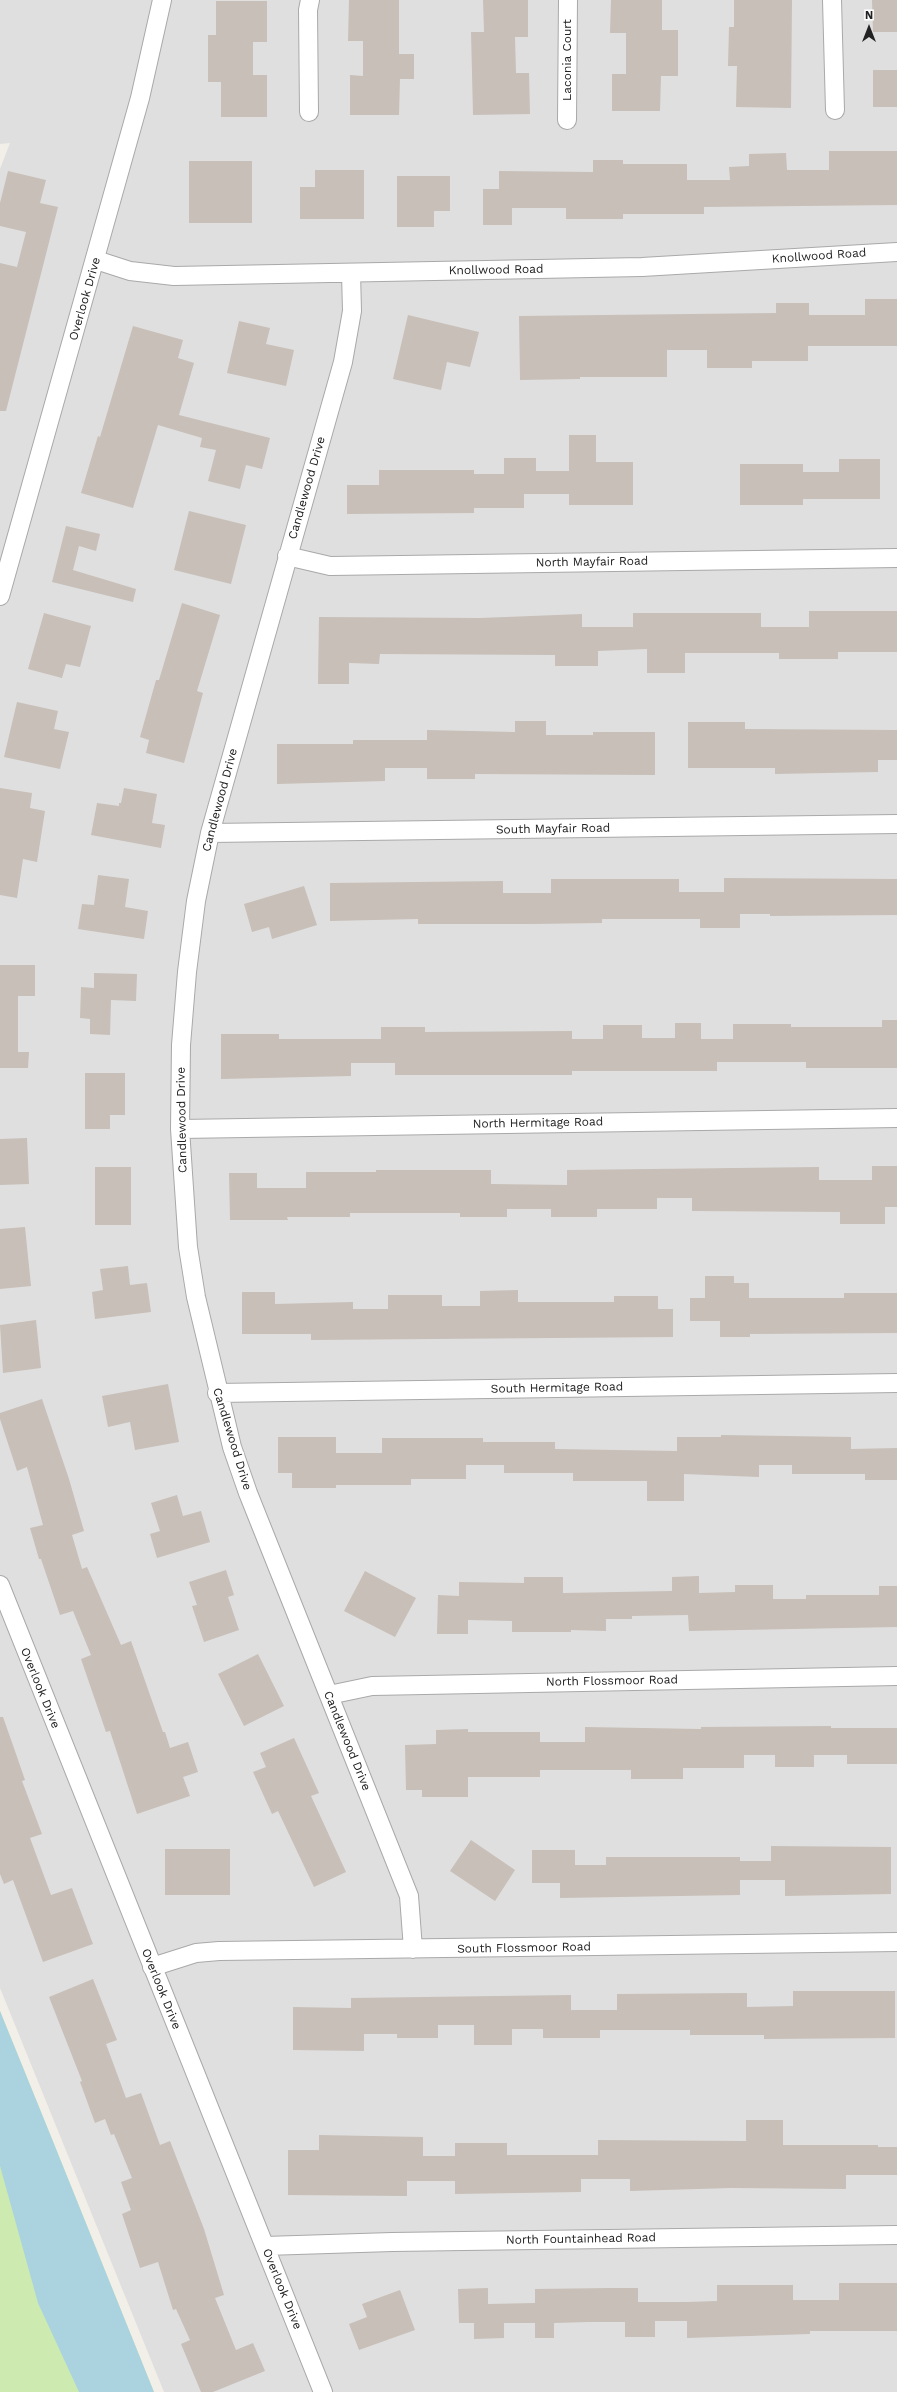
<!DOCTYPE html>
<html>
<head>
<meta charset="utf-8">
<style>
  body { margin:0 }
  #map { position:relative; width:897px; height:2392px; overflow:hidden; background:#f2efe9; font-family:"Work Sans",sans-serif }
  canvas { display:block }
  .north { position:absolute; left:849px; top:8px; width:40px; height:40px; -webkit-text-stroke:3px #fff; paint-order:stroke; rotate:0deg; font-size:11px; font-weight:700; line-height:16px; text-align:center; color:#222 }
  .north::after { content:''; display:block; margin:auto; width:14px; height:18px; background:#222; clip-path:polygon(50% 0,100% 100%,50% 72%,0 100%) }
</style>
</head>
<body>
<div id="map">
<canvas width="897" height="2392"></canvas>
<div class="north">N</div>
</div>
<script>
const ctx = document.querySelector('canvas').getContext('2d');
ctx.lineJoin = 'round';
function fill(path, color) { ctx.fillStyle = color; ctx.fill(path, 'evenodd'); }
const poly = rows => new Path2D(rows.map(r => 'M' + r).join(''));
function strokePath(path, color, width, dash) { ctx.strokeStyle = color; ctx.lineWidth = width; ctx.lineCap = dash ? 'butt' : 'round'; ctx.setLineDash(dash || []); ctx.stroke(path); }
function write(font, color, halo, rows, align = 'center') {
  ctx.font = font + ' "Work Sans",sans-serif'; ctx.lineWidth = 4; ctx.setLineDash([]); ctx.textBaseline = 'middle'; ctx.strokeStyle = halo; ctx.fillStyle = color; for (const [text, x, y, turn = 0] of rows) {
    ctx.save(); ctx.translate(x, y); ctx.rotate((+turn || 0) * Math.PI / 180); ctx.textAlign = isNaN(turn) ? turn : align; if (halo) ctx.strokeText(text, 0, 0); ctx.fillText(text, 0, 0); ctx.restore();
  }
}
fill(poly([
  [0,0,897,0,897,2392,164,2392,0,1988,0,169,10,143,0,144]
]), '#e0dfdf');
fill(poly([
  [0,2011,50,2134,154,2392,0,2392]
]), '#cdebb0');
fill(poly([
  [0,2011,50,2134,154,2392,79,2392,38,2303,0,2166]
]), '#aad3df');
fill(poly([
  [349,0,399,0,399,54,414,54,414,79,400,79,399,115,350,115,350,75,363,76,363,41,348,41],
  [483,0,528,0,528,37,515,37,516,73,529,73,530,114,473,115,471,32,484,32],
  [611,0,662,0,662,30,678,30,678,76,661,76,660,111,612,111,612,74,626,74,626,33,610,33],
  [734,0,792,0,791,108,736,107,737,66,728,66,729,27,734,27],
  [872,0,897,0,897,32,873,32],
  [216,1,267,1,267,42,253,42,253,75,267,75,267,117,221,117,221,82,208,82,208,35,216,35],
  [873,70,897,70,897,107,873,107],
  [829,151,897,151,897,205,704,207,704,214,623,214,623,219,566,219,566,208,512,208,512,225,483,225,483,189,499,189,499,171,593,172,593,160,623,160,623,164,687,164,687,180,730,180,729,167,749,166,749,154,786,153,787,170,829,170],
  [189,161,252,161,252,223,189,223],
  [315,170,364,170,364,219,300,219,300,187,315,187],
  [8,171,46,180,40,203,58,207,6,411,0,411,0,263,17,267,26,232,0,226,0,203],
  [397,176,450,176,450,211,434,211,434,227,397,227],
  [865,299,897,299,897,346,808,346,808,361,752,361,752,368,707,368,707,350,667,350,667,377,580,377,580,379,520,380,519,316,776,313,776,303,809,303,809,315,865,315],
  [408,315,479,332,470,367,447,362,441,390,393,379],
  [239,321,270,328,266,344,294,350,286,386,227,373],
  [133,326,183,340,178,358,194,363,179,415,270,438,262,469,246,465,240,489,208,481,216,450,200,447,202,438,158,425,133,508,81,493,98,436,100,437],
  [569,435,596,435,596,462,633,462,633,505,569,505,569,494,524,494,524,508,474,508,474,513,347,514,347,485,379,485,379,470,474,470,474,474,504,474,504,458,536,458,536,471,569,471],
  [839,459,880,459,880,499,803,499,803,505,740,505,740,464,803,464,803,472,839,472],
  [189,511,246,525,231,584,174,570],
  [66,526,100,534,96,551,79,546,73,570,136,589,133,602,52,582],
  [182,603,220,615,197,691,203,693,184,763,146,753,149,740,140,737,156,680,159,680],
  [809,611,897,611,897,652,838,652,838,659,779,659,779,653,685,653,685,673,647,673,647,649,598,651,598,666,555,666,555,655,380,654,379,664,349,663,349,684,318,684,319,617,480,618,582,614,582,627,633,627,633,613,761,613,761,627,809,627],
  [44,613,91,626,80,667,66,664,62,678,28,669],
  [17,702,58,711,54,729,69,732,60,769,4,757],
  [515,721,546,721,546,735,593,735,593,732,655,732,655,775,475,774,475,779,427,779,427,768,385,768,385,781,277,784,277,744,353,744,353,740,427,740,427,730,515,732],
  [688,722,745,722,745,729,897,730,897,760,878,760,878,772,775,774,775,768,688,768],
  [0,788,32,793,30,808,45,811,37,862,23,859,17,898,0,895],
  [124,788,157,794,152,823,165,825,161,848,91,835,97,803,119,806,119,803,121,803],
  [98,875,129,879,125,907,148,911,144,939,78,929,82,904,94,905],
  [724,878,897,879,897,915,770,916,770,914,740,914,740,928,700,928,700,919,602,919,602,923,533,924,418,924,418,919,330,921,330,883,503,881,503,893,551,893,551,879,679,879,679,892,724,892],
  [304,886,317,925,272,939,269,927,252,932,244,904],
  [0,965,35,965,35,996,18,996,18,1052,29,1052,28,1068,0,1068],
  [94,973,137,974,136,1001,111,1000,110,1035,90,1034,90,1019,80,1018,81,987,94,988],
  [882,1020,897,1020,897,1068,806,1068,806,1062,717,1062,717,1071,572,1071,572,1075,395,1075,395,1063,351,1063,351,1076,221,1079,221,1034,279,1034,279,1039,381,1039,381,1027,425,1027,425,1032,572,1031,572,1039,603,1039,603,1025,642,1025,642,1038,675,1038,675,1023,701,1023,701,1039,733,1039,733,1024,791,1024,791,1027,882,1027],
  [85,1073,125,1073,125,1115,110,1115,110,1129,85,1129],
  [27,1138,29,1184,0,1185,0,1139],
  [872,1166,897,1166,897,1207,885,1207,885,1224,840,1224,840,1212,692,1211,692,1198,657,1198,657,1209,597,1209,597,1217,551,1217,551,1209,507,1209,507,1217,460,1217,460,1213,350,1213,350,1217,287,1217,288,1220,230,1220,229,1173,257,1173,257,1188,306,1188,306,1172,376,1172,376,1170,491,1170,491,1184,567,1185,567,1170,819,1167,819,1180,872,1180],
  [95,1167,131,1167,131,1225,95,1225],
  [25,1227,31,1286,0,1289,0,1229],
  [128,1266,130,1285,147,1283,151,1312,95,1319,92,1292,103,1290,100,1269],
  [705,1276,734,1276,734,1283,749,1283,749,1298,844,1298,844,1293,897,1293,897,1333,750,1334,750,1337,720,1337,720,1321,690,1321,690,1298,705,1298],
  [518,1290,518,1302,614,1302,614,1296,658,1296,658,1309,673,1309,673,1337,311,1340,311,1334,242,1334,242,1292,275,1292,275,1304,353,1302,353,1309,388,1309,388,1295,442,1295,442,1306,480,1306,480,1291],
  [36,1320,41,1368,3,1373,0,1325],
  [168,1384,179,1442,135,1450,130,1422,108,1427,102,1396],
  [42,1399,69,1479,84,1531,72,1535,82,1569,87,1567,121,1645,131,1641,163,1732,165,1732,170,1748,188,1742,198,1772,183,1777,190,1796,137,1814,110,1731,106,1732,81,1659,91,1655,73,1611,60,1615,41,1559,39,1559,30,1528,43,1525,27,1467,17,1471,0,1419,0,1413],
  [721,1435,851,1437,851,1449,897,1448,897,1480,865,1480,865,1474,792,1474,792,1465,759,1465,759,1477,684,1474,684,1501,647,1501,647,1481,573,1481,573,1473,504,1473,504,1465,466,1465,466,1479,411,1479,411,1485,336,1485,336,1488,292,1488,292,1473,278,1473,278,1437,336,1437,336,1453,382,1453,382,1438,483,1438,483,1442,555,1442,555,1449,677,1451,677,1437,721,1437],
  [177,1495,183,1516,201,1511,210,1542,157,1558,150,1534,160,1531,151,1503],
  [226,1570,234,1595,228,1597,239,1630,204,1642,192,1606,197,1605,189,1582],
  [365,1571,416,1598,395,1637,344,1611],
  [699,1576,699,1593,735,1592,735,1585,773,1585,773,1599,806,1599,806,1595,879,1595,879,1586,897,1586,897,1627,689,1631,688,1615,632,1616,632,1619,606,1619,606,1631,571,1630,571,1632,512,1632,512,1621,468,1620,468,1634,437,1634,438,1595,459,1596,459,1582,524,1583,524,1577,563,1577,563,1593,672,1591,672,1577],
  [258,1654,284,1706,244,1726,218,1674],
  [0,1717,3,1717,15,1751,25,1780,22,1781,42,1834,30,1838,51,1895,72,1888,93,1944,43,1962,13,1880,4,1884,0,1874],
  [831,1726,831,1728,897,1728,897,1764,847,1764,847,1755,814,1755,814,1767,775,1767,775,1755,744,1755,744,1768,683,1768,683,1779,631,1779,631,1770,540,1770,540,1777,468,1777,468,1797,422,1797,422,1790,406,1790,405,1745,436,1744,436,1730,468,1729,468,1732,540,1732,540,1742,585,1742,585,1727,701,1729,701,1727],
  [294,1738,319,1793,311,1796,346,1872,314,1887,278,1811,272,1814,253,1772,266,1767,260,1753],
  [471,1840,515,1870,495,1901,450,1871],
  [771,1846,891,1847,891,1894,785,1896,785,1880,740,1880,740,1895,560,1898,560,1883,532,1883,532,1850,575,1850,575,1865,606,1865,606,1857,740,1857,740,1861,771,1861],
  [165,1849,230,1849,230,1895,165,1895],
  [93,1979,117,2040,106,2044,126,2098,141,2093,160,2145,170,2141,204,2229,224,2295,215,2298,236,2350,253,2343,265,2371,213,2392,201,2392,181,2344,190,2340,176,2309,173,2310,158,2262,140,2268,122,2214,131,2210,121,2182,132,2178,114,2134,111,2135,105,2119,95,2123,80,2082,82,2081,49,1997],
  [793,1991,895,1991,895,2038,764,2039,764,2035,690,2035,690,2030,600,2030,600,2038,543,2038,543,2029,512,2029,512,2045,474,2045,474,2025,438,2025,438,2038,397,2038,397,2034,364,2034,364,2051,293,2050,293,2007,351,2008,351,1998,571,1995,571,2010,617,2010,617,1994,747,1993,747,2007,793,2006],
  [746,2120,783,2120,783,2145,878,2145,878,2147,897,2147,897,2175,846,2175,846,2189,731,2188,630,2191,630,2179,581,2179,581,2192,455,2194,455,2181,407,2181,407,2196,288,2195,288,2150,319,2150,319,2135,423,2137,423,2156,455,2156,455,2143,507,2143,507,2155,598,2155,598,2140,746,2141],
  [839,2283,897,2283,897,2331,810,2331,810,2334,687,2338,687,2321,655,2321,655,2337,625,2337,625,2322,589,2322,554,2323,554,2338,535,2338,535,2323,504,2323,504,2338,474,2339,474,2323,459,2323,458,2289,488,2288,488,2304,535,2303,535,2289,610,2288,638,2288,638,2302,687,2302,717,2301,717,2285,793,2285,793,2300,839,2300],
  [400,2290,415,2330,359,2350,349,2324,367,2317,362,2304]
]), '#c7bfb8');
const minor = poly([
  [832,0,835,110],
  [309,112,308,10,310,0],
  [567,120,568,0],
  [96,260,130,271,174,276,642,267,897,252],
  [351,273,352,311,343,362,210,833,196,901,187,972,181,1045,180,1129,188,1247,196,1297,232,1447,248,1493,409,1896,413,1949],
  [287,556,330,566,897,558],
  [0,596,140,98,162,0],
  [210,833,897,824],
  [180,1129,897,1118],
  [217,1393,897,1383],
  [0,1585,323,2392],
  [329,1695,372,1686,897,1676],
  [152,1967,196,1953,219,1951,897,1942],
  [265,2246,392,2242,897,2235]
]);
strokePath(minor, '#a9a9a9', 20);
strokePath(minor, '#fff', 18);
write('12px', '#222', '#fff', [
  ["Laconia Court",567,60,-90],
  ["Knollwood Road",819,256,-4],
  ["Knollwood Road",496,270,-1],
  ["Overlook Drive",85,299,-74],
  ["Candlewood Drive",307,488,-74],
  ["North Mayfair Road",592,562,-1],
  ["Candlewood Drive",220,800,-75],
  ["South Mayfair Road",553,829,-1],
  ["Candlewood Drive",182,1120,-91],
  ["North Hermitage Road",538,1123,-1],
  ["South Hermitage Road",557,1388,-1],
  ["Candlewood Drive",232,1439,73],
  ["North Flossmoor Road",612,1681,-1],
  ["Overlook Drive",40,1688,68],
  ["Candlewood Drive",347,1741,68],
  ["South Flossmoor Road",524,1948,-1],
  ["Overlook Drive",161,1989,68],
  ["North Fountainhead Road",581,2239,-1],
  ["Overlook Drive",282,2289,68]
]);
</script>
</body>
</html>
